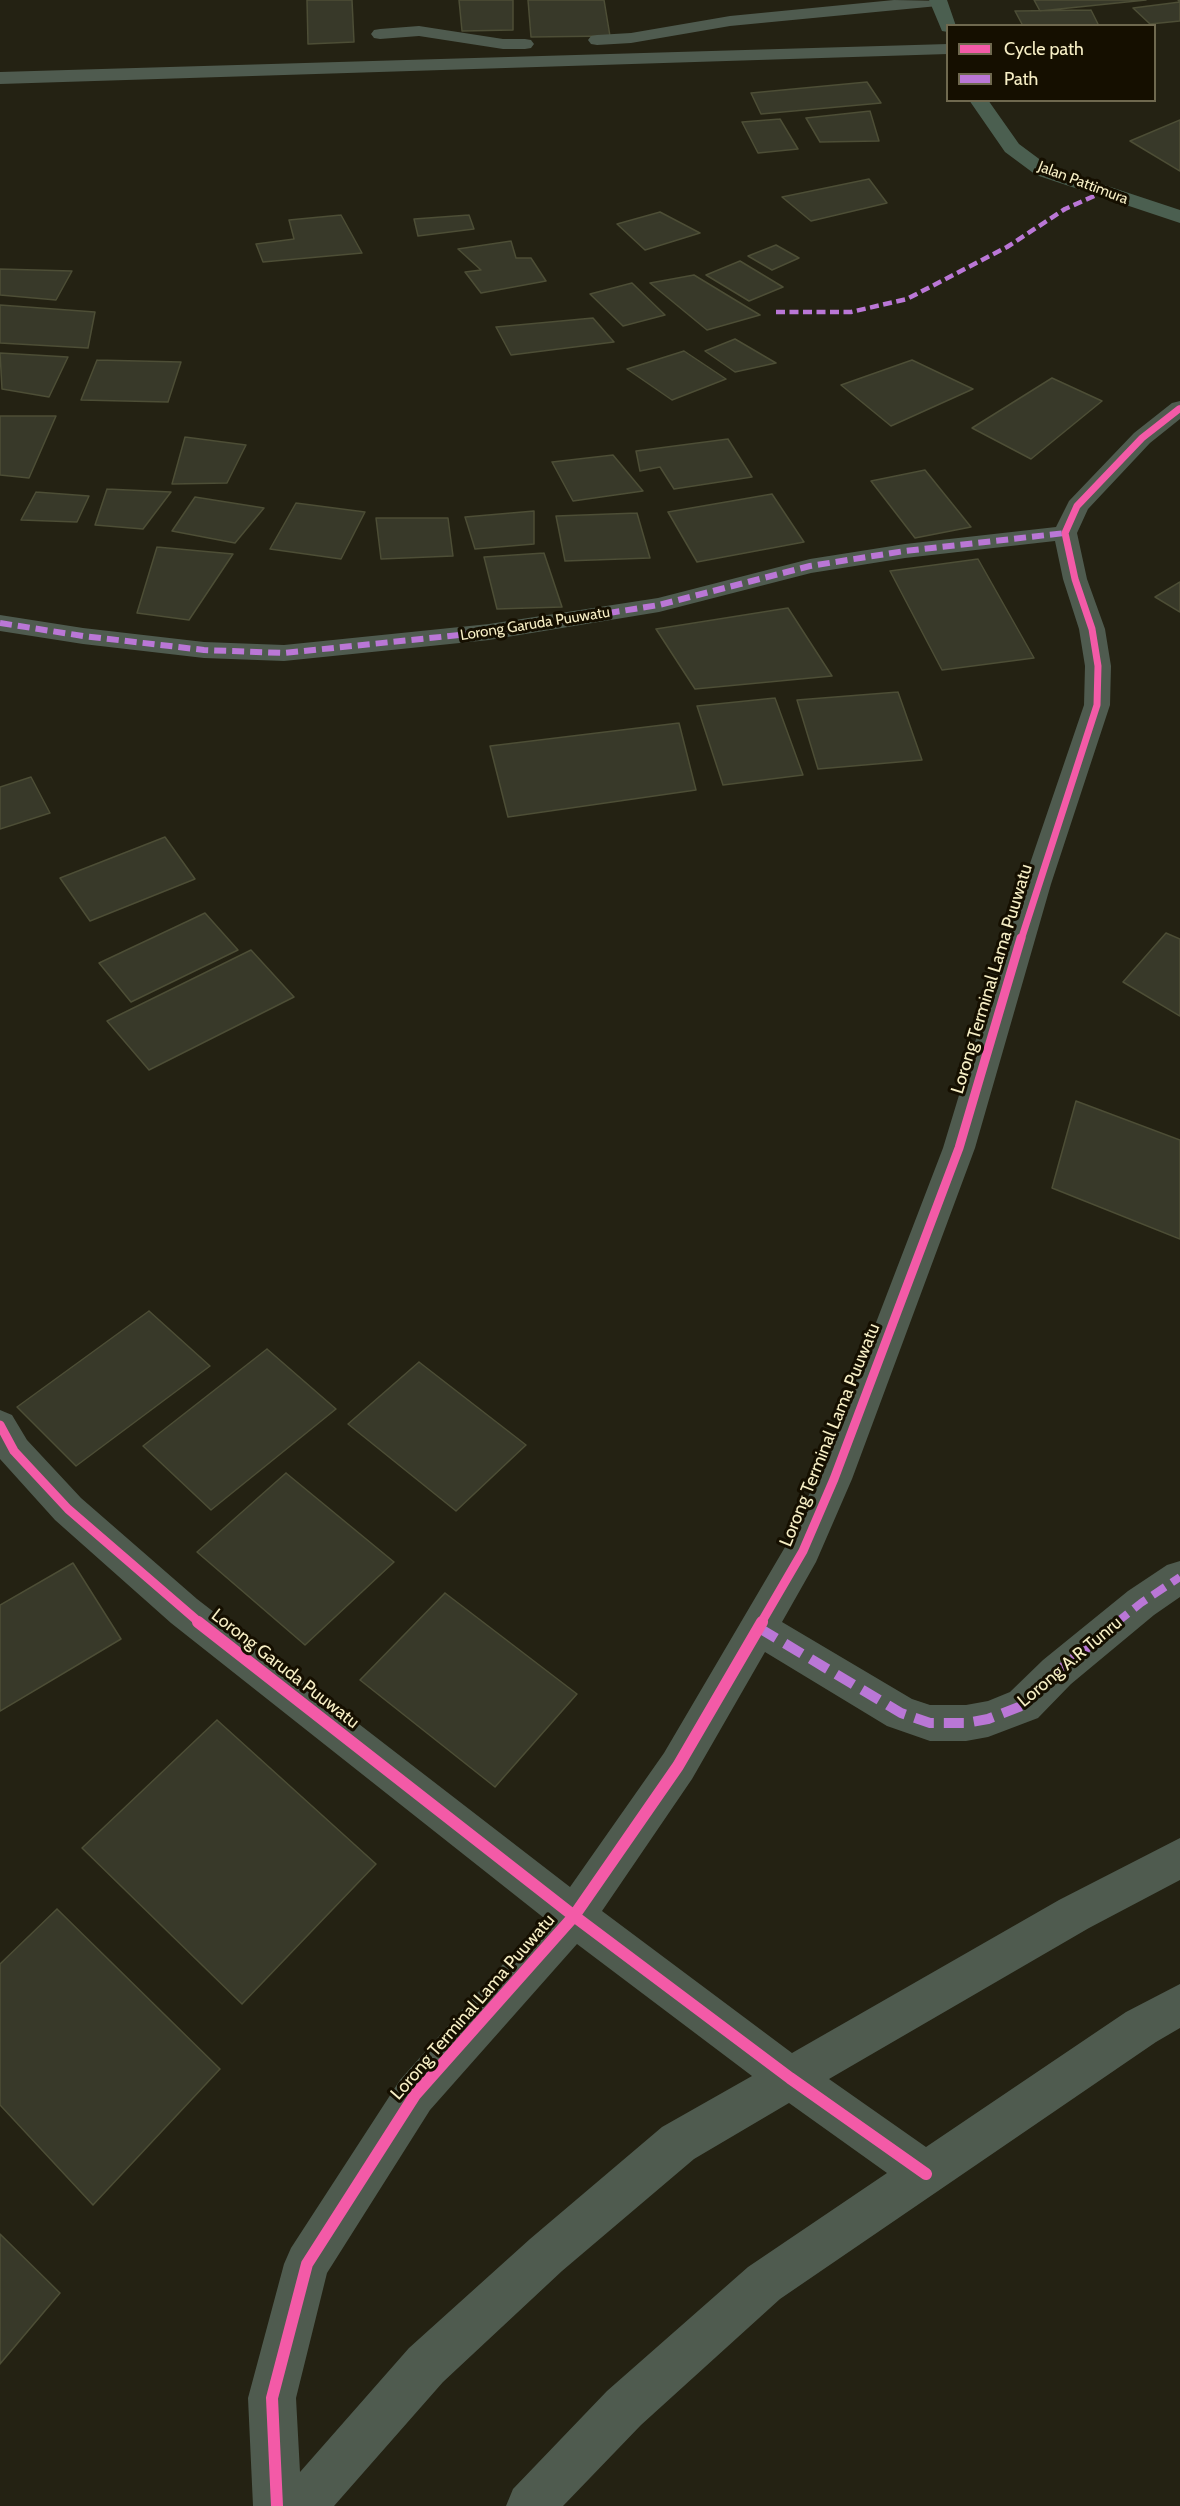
<!DOCTYPE html>
<html>
<head>
<meta charset="utf-8">
<style>
  body { margin:0 }
  #map { position:relative; width:1180px; height:2506px; overflow:hidden; background:#242213; font-family:Cabin,sans-serif }
  canvas { display:block }
  .legend { position:absolute; left:946px; top:24px; width:210px; height:78px; box-sizing:border-box; background:#150f00; border:2px solid #6f694f; margin:0; padding:8px 10px; list-style:none; font-size:18px; color:#f7efc5 }
  .legend li { display:flex; align-items:center; gap:12px; height:30px }
  .legend b { width:30px; border:2px solid #6f694f }
</style>
</head>
<body>
<div id="map">
<canvas width="1180" height="2506"></canvas>
<ul class="legend">
<li><b style="height:8px;background:#f35aa7"></b>Cycle path</li>
<li><b style="height:8px;background:#ba77d6"></b>Path</li>
</ul>
</div>
<script>
const ctx = document.querySelector('canvas').getContext('2d');
ctx.lineJoin = 'round';
function fill(path, color) { ctx.fillStyle = color; ctx.fill(path, 'evenodd'); }
const poly = rows => new Path2D(rows.map(r => 'M' + r).join(''));
function strokePath(path, color, width, dash) { ctx.strokeStyle = color; ctx.lineWidth = width; ctx.lineCap = dash ? 'butt' : 'round'; ctx.setLineDash(dash || []); ctx.stroke(path); }
function write(font, color, halo, rows, align = 'center') {
  ctx.font = font + ' Cabin,sans-serif'; ctx.lineWidth = 6; ctx.setLineDash([]); ctx.textBaseline = 'middle'; ctx.strokeStyle = halo; ctx.fillStyle = color; for (const [text, x, y, turn = 0] of rows) {
    ctx.save(); ctx.translate(x, y); ctx.rotate((+turn || 0) * Math.PI / 180); ctx.textAlign = isNaN(turn) ? turn : align; if (halo) ctx.strokeText(text, 0, 0); ctx.fillText(text, 0, 0); ctx.restore();
  }
}
const building = poly([
  [307,0,352,0,354,42,308,44,307,0],
  [459,0,513,0,513,30,462,31,459,0],
  [528,0,604,0,610,36,531,37,528,0],
  [1034,0,1146,0,1040,11,1034,0],
  [1178,0,1180,0,1180,21,1150,24,1133,8,1180,2,1178,0],
  [1091,10,1099,26,1023,26,1015,11,1091,10],
  [867,82,881,103,761,114,751,93,867,82],
  [870,111,879,141,820,142,806,118,870,111],
  [780,119,798,149,758,153,742,122,780,119],
  [1180,120,1180,171,1130,141,1180,120],
  [869,179,887,203,811,221,782,197,869,179],
  [660,212,700,233,645,250,617,224,660,212],
  [341,215,362,253,263,262,256,244,294,239,289,220,341,215],
  [469,215,474,229,418,236,414,219,469,215],
  [511,241,516,258,531,258,546,281,481,293,465,272,481,270,458,249,511,241],
  [776,245,799,258,772,270,748,256,776,245],
  [740,261,783,287,749,301,706,275,740,261],
  [0,269,72,271,56,300,0,295,0,269],
  [694,275,760,315,707,330,650,283,694,275],
  [632,283,665,315,623,326,590,294,632,283],
  [0,305,95,312,88,348,0,343,0,305],
  [593,318,614,342,511,355,496,327,593,318],
  [735,339,776,363,735,372,705,351,735,339],
  [684,351,726,379,672,400,627,369,684,351],
  [0,353,68,357,49,397,2,389,0,353],
  [97,360,181,362,168,402,81,400,97,360],
  [912,360,973,389,891,426,841,385,912,360],
  [1052,378,1102,401,1031,459,972,428,1052,378],
  [0,416,56,416,29,478,0,475,0,416],
  [185,437,246,445,227,483,172,484,185,437],
  [728,439,752,477,674,489,660,467,640,471,636,451,728,439],
  [613,455,643,491,573,501,552,462,613,455],
  [925,470,971,527,915,538,871,481,925,470],
  [107,489,171,492,143,529,95,525,107,489],
  [36,492,89,496,77,522,21,520,36,492],
  [772,494,804,542,697,562,668,512,772,494],
  [195,497,264,508,235,543,172,531,195,497],
  [296,503,365,512,341,559,270,549,296,503],
  [534,511,534,544,475,549,465,517,534,511],
  [637,513,650,558,565,561,556,516,637,513],
  [376,518,448,518,453,556,381,559,376,518],
  [157,547,233,554,189,620,137,613,157,547],
  [544,553,562,607,497,609,484,557,544,553],
  [978,559,1034,658,942,670,890,571,978,559],
  [1180,582,1180,612,1155,597,1180,582],
  [788,608,832,676,695,689,656,629,788,608],
  [898,692,922,760,818,769,797,700,898,692],
  [775,698,803,775,723,785,697,706,775,698],
  [679,723,696,790,508,817,490,746,679,723],
  [31,777,50,813,0,829,0,787,31,777],
  [165,837,195,879,90,921,60,878,165,837],
  [205,913,238,950,131,1002,99,963,205,913],
  [1166,933,1180,939,1180,1016,1123,982,1166,933],
  [251,950,294,997,149,1070,107,1021,251,950],
  [1076,1101,1180,1140,1180,1239,1052,1188,1076,1101],
  [149,1311,210,1366,76,1466,17,1407,149,1311],
  [267,1349,336,1409,211,1510,143,1446,267,1349],
  [419,1362,526,1445,456,1511,348,1424,419,1362],
  [286,1473,394,1562,305,1645,197,1552,286,1473],
  [73,1563,121,1639,0,1711,0,1605,73,1563],
  [445,1593,577,1694,495,1787,360,1680,445,1593],
  [217,1720,376,1864,242,2004,82,1848,217,1720],
  [57,1909,220,2069,93,2205,0,2105,0,1964,57,1909],
  [0,2234,60,2293,0,2364,0,2234]
]);
fill(building, '#383929');
strokePath(building, '#4d4e36', 1.5);
fill(poly([
  [894,0,947,1,944,5,938,6,730,26,631,43,597,45,591,44,588,40,591,36,597,35,631,33,730,16,894,0],
  [419,26,503,39,525,39,531,40,534,44,531,48,525,49,503,49,419,36,380,39,374,38,371,34,374,30,380,29,419,26],
  [948,44,948,54,0,84,0,72,948,44],
  [1180,401,1180,419,1150,443,1088,509,1077,533,1087,579,1105,629,1111,666,1110,705,1051,884,975,1148,852,1479,816,1562,782,1622,912,1699,930,1705,966,1705,988,1701,1010,1692,1043,1660,1128,1591,1167,1565,1180,1561,1180,1597,1154,1615,1071,1684,1038,1718,988,1737,966,1741,930,1741,887,1726,765,1652,692,1779,602,1911,792,2053,1059,1900,1180,1838,1180,1880,1089,1928,829,2079,926,2147,1126,2012,1180,1984,1180,2028,1156,2042,780,2299,641,2425,563,2506,506,2506,513,2489,607,2391,748,2267,887,2173,789,2103,694,2159,562,2271,443,2382,334,2506,253,2506,248,2398,284,2264,291,2248,400,2080,544,1918,171,1623,55,1520,0,1459,0,1410,12,1415,27,1440,81,1498,197,1599,570,1887,664,1753,788,1542,816,1479,943,1148,1023,884,1084,705,1085,666,1079,629,1063,579,1055,541,905,558,811,573,659,612,489,640,284,661,204,658,83,644,0,631,0,615,83,628,204,642,284,645,489,624,658,598,810,559,905,544,1056,527,1069,501,1134,433,1172,403,1180,401],
  [577,1944,752,2076,662,2127,530,2239,409,2348,300,2472,296,2398,327,2273,430,2110,577,1944]
]), '#4f5b4f');
fill(poly([
  [929,0,947,0,956,26,948,26,948,32,942,31,929,0],
  [969,100,988,100,1019,144,1050,167,1180,210,1180,223,1036,175,1005,152,969,100]
]), '#4b5f50');
strokePath(poly([
  [776,312,851,312,907,299,1007,247,1065,209,1103,192]
]), '#ba77d6', 4.5, [9, 4.5]);
strokePath(poly([
  [0,623,83,636,204,650,284,653,489,632,659,605,810,566,905,551,1065,533]
]), '#ba77d6', 6, [12, 6]);
strokePath(poly([
  [1116,1623,1141,1603,1180,1577]
]), '#ba77d6', 8, [15, 8]);
strokePath(poly([
  [759,1628,901,1713,930,1723,966,1723,988,1719,1024,1705,1057,1672,1118,1622]
]), '#ba77d6', 10, [20, 10]);
strokePath(poly([
  [1177,410,1180,408]
]), '#f35aa7', 5);
strokePath(poly([
  [1021,940,1097,705,1098,666,1092,629,1075,579,1065,533,1077,506,1142,438,1179,409]
]), '#f35aa7', 7);
strokePath(poly([
  [0,1425,14,1451,68,1509,200,1623],
  [761,1623,803,1551,834,1479,959,1148,1021,938]
]), '#f35aa7', 9);
strokePath(poly([
  [198,1622,574,1916,790,2078,926,2174],
  [277,2506,272,2398,307,2264,415,2095,574,1916,678,1766,762,1622]
]), '#f35aa7', 12);
write('15px', '#f7efc5', '#150f00', [
  ["Jalan Pattimura",1083,183,21],
  ["Lorong Garuda Puuwatu",535,624,-9]
]);
write('18px', '#f7efc5', '#150f00', [
  ["Lorong Terminal Lama Puuwatu",992,979,-73],
  ["Lorong Terminal Lama Puuwatu",830,1435,-68],
  ["Lorong A.R Tunru",1070,1662,-40],
  ["Lorong Garuda Puuwatu",285,1669,38],
  ["Lorong Terminal Lama Puuwatu",473,2007,-49]
]);
</script>
</body>
</html>
